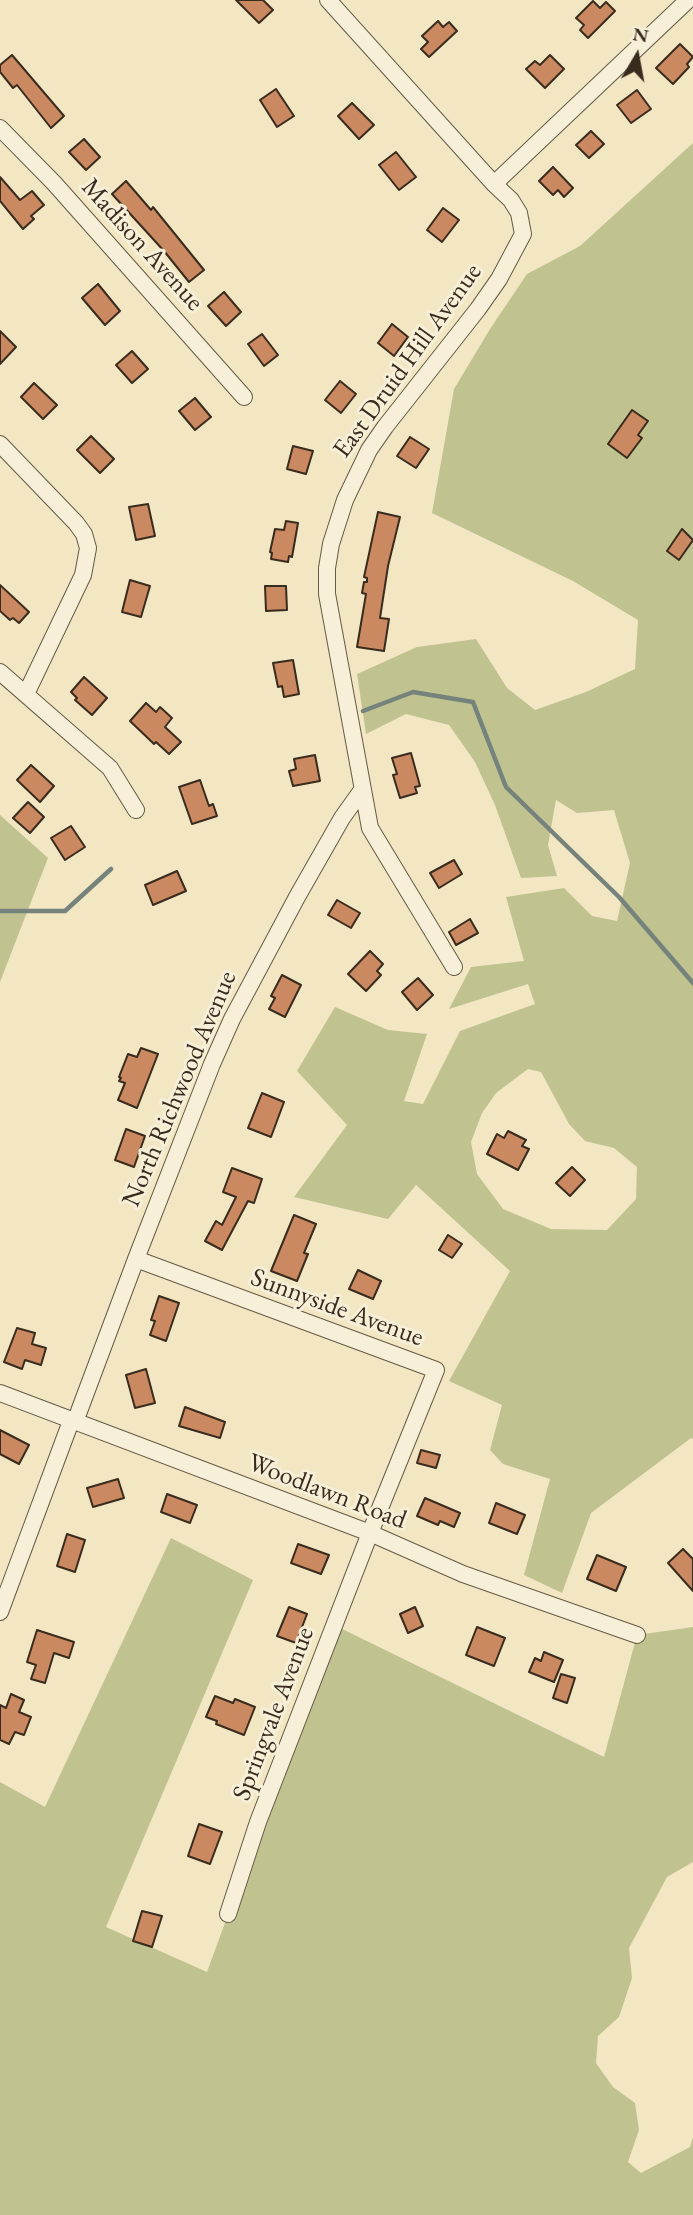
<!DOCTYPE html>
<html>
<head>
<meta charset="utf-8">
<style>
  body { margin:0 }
  #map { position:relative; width:693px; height:2215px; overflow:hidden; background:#f2e6c3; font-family:"EB Garamond",serif }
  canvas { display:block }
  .north { position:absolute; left:602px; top:21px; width:70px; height:70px; -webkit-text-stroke:5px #f7efd8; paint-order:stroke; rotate:10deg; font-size:19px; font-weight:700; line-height:28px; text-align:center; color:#392b1d }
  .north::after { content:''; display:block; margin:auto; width:24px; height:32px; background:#392b1d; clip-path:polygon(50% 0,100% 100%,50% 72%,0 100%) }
</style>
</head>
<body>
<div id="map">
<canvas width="693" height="2215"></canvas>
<div class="north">N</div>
</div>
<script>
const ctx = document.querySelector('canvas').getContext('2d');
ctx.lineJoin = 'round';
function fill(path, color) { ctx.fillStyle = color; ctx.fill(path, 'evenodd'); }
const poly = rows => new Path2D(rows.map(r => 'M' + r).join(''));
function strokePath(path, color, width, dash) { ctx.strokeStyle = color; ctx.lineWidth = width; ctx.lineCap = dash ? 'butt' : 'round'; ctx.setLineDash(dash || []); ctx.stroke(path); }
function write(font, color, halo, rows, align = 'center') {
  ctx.font = font + ' "EB Garamond",serif'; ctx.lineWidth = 6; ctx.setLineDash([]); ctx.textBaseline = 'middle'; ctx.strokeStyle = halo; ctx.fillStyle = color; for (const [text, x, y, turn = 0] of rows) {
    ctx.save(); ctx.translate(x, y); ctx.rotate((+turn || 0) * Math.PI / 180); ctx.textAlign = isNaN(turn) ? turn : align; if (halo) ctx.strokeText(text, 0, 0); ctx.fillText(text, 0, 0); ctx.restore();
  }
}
fill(poly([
  [693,143,693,1439,691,1438,591,1513,562,1593,524,1575,550,1479,503,1464,490,1450,502,1405,449,1381,510,1271,416,1185,388,1219,294,1197,347,1125,297,1071,335,1007,388,1030,427,1034,404,1101,423,1104,460,1031,535,1004,528,984,449,1009,471,967,524,961,506,897,564,888,592,916,617,921,630,863,614,810,577,813,556,800,548,845,557,876,521,878,495,805,475,762,449,725,406,714,366,734,357,674,417,647,476,639,507,688,535,710,586,692,635,669,638,620,573,581,432,513,454,389,490,329,527,274,580,246],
  [528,1069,541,1072,569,1124,585,1141,614,1148,637,1167,636,1199,607,1230,551,1229,503,1209,477,1174,471,1142,482,1113,496,1093],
  [0,815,48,858,0,982],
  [171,1538,253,1580,106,1927,207,1972,334,1625,604,1757,637,1635,693,1627,693,1862,667,1877,629,1948,632,1978,619,2017,598,2036,596,2063,613,2087,635,2103,639,2130,628,2162,641,2173,690,2147,693,2137,693,2215,0,2215,0,1782,45,1807]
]), '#c0c390');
strokePath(poly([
  [363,711,413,692,473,702,506,787,619,897,693,983],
  [0,911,65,911,111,869]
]), '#75837c', 4.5);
const building = poly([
  [236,0,263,0,273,10,259,23,236,0],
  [593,1,600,8,606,2,615,11,588,38,580,30,584,25,576,18,593,1],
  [438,21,443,27,449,22,457,31,429,57,421,49,428,42,422,36,438,21],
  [680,44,693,57,687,64,689,67,673,84,656,68,680,44],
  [12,55,64,116,51,128,17,85,13,88,0,72,0,65,12,55],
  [550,55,564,69,545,88,526,69,535,61,540,65,550,55],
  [276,89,294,116,277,127,260,100,276,89],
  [637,90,651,109,631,123,617,105,637,90],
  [352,103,374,125,359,139,338,116,352,103],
  [591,131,604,144,589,158,576,145,591,131],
  [84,139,100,157,86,170,69,152,84,139],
  [396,152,416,177,399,190,379,165,396,152],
  [553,167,573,188,564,197,558,190,553,195,539,181,553,167],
  [0,177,20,200,32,191,44,205,31,216,34,219,23,229,0,201,0,177],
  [126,181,151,210,153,207,204,270,189,282,164,251,112,194,126,181],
  [443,208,459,220,442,242,427,230,443,208],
  [98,284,120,311,105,325,82,298,98,284],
  [224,292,241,312,226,326,208,306,224,292],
  [392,324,408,337,394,356,378,343,392,324],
  [0,331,16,347,0,364,0,331],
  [262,334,278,355,264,366,248,344,262,334],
  [132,351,148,369,132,383,116,365,132,351],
  [340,381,356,394,341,413,325,400,340,381],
  [34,383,57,405,43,419,21,397,34,383],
  [195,398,211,417,195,430,179,411,195,398],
  [632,410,648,421,638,435,642,438,627,458,608,444,632,410],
  [91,436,114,459,100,473,77,450,91,436],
  [410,437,429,449,416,468,397,456,410,437],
  [293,446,313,451,306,474,287,469,293,446],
  [148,504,155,536,136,540,129,507,148,504],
  [378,512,400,517,388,566,380,618,389,619,384,651,357,647,366,594,362,593,364,582,367,582,367,578,364,577,378,512],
  [286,521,298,523,292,557,289,556,288,562,271,559,272,553,270,552,275,529,284,530,286,521],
  [682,529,693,540,679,560,667,551,682,529],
  [130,580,150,586,141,617,122,612,130,580],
  [0,585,29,612,19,623,13,618,10,620,0,611,0,585],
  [265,586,286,586,287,610,266,611,265,586],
  [293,660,299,694,284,697,282,686,278,687,273,663,293,660],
  [84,677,107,698,92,715,75,700,77,698,71,692,84,677],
  [146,703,156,712,160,707,172,718,165,727,181,742,169,754,156,742,154,744,130,721,146,703],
  [411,753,420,786,415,787,417,793,400,798,393,775,397,774,392,758,411,753],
  [315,755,320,781,293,786,289,771,296,769,294,759,315,755],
  [31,765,54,786,40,802,17,780,31,765],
  [200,780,209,806,213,804,217,816,192,824,179,787,200,780],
  [28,802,44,817,30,833,13,818,28,802],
  [71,826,85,847,65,860,51,838,71,826],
  [454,860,462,874,439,888,430,873,454,860],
  [177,871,186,891,153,905,145,885,177,871],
  [337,900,360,913,351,928,328,915,337,900],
  [470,919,478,933,456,945,449,932,470,919],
  [370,951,383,964,377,971,381,975,366,991,348,974,370,951],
  [282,975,301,985,285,1017,269,1009,275,998,271,996,282,975],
  [418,978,433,995,417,1010,402,992,418,978],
  [141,1048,158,1054,137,1108,118,1100,125,1083,119,1081,121,1078,119,1077,128,1054,137,1057,141,1048],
  [262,1093,284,1102,271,1137,248,1128,262,1093],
  [126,1129,145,1136,134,1167,115,1160,126,1129],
  [508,1131,526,1140,522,1146,529,1149,518,1170,487,1154,497,1134,504,1138,508,1131],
  [572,1167,585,1180,570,1196,556,1183,572,1167],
  [232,1168,262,1179,254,1203,248,1201,222,1250,205,1241,216,1221,222,1225,236,1197,223,1192,232,1168],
  [294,1215,316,1224,304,1253,308,1254,297,1281,271,1271,294,1215],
  [448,1235,462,1244,452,1258,439,1250,448,1235],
  [358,1270,381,1281,373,1299,349,1289,358,1270],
  [159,1296,179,1303,166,1341,150,1335,155,1321,151,1320,159,1296],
  [17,1328,35,1333,32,1344,46,1348,41,1365,25,1360,22,1369,4,1362,17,1328],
  [146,1369,155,1403,135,1408,126,1375,146,1369],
  [185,1407,225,1422,220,1438,179,1426,185,1407],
  [0,1430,29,1445,19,1464,0,1454,0,1430],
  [421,1450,440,1455,436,1468,417,1463,421,1450],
  [118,1479,124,1498,93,1507,87,1488,118,1479],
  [167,1494,197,1505,190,1523,161,1512,167,1494],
  [425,1498,460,1513,454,1527,440,1521,438,1525,417,1516,425,1498],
  [496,1503,525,1515,517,1534,489,1523,496,1503],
  [67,1534,85,1540,75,1572,57,1566,67,1534],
  [298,1544,329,1555,321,1574,291,1563,298,1544],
  [683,1549,693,1559,693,1591,668,1563,683,1549],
  [597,1555,626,1567,616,1591,587,1579,597,1555],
  [289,1607,307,1614,296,1643,277,1636,289,1607],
  [415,1607,423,1626,408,1633,400,1614,415,1607],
  [477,1627,505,1638,494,1666,466,1655,477,1627],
  [37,1630,74,1642,69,1658,54,1653,45,1683,31,1679,36,1665,27,1662,37,1630],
  [544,1652,563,1660,554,1682,529,1672,535,1658,541,1661,544,1652],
  [561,1674,575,1678,567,1703,553,1698,561,1674],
  [11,1694,24,1700,19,1712,31,1717,24,1735,15,1732,9,1744,0,1740,0,1705,6,1708,11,1694],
  [215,1696,233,1703,235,1699,255,1707,244,1735,216,1724,217,1721,206,1717,215,1696],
  [199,1824,222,1832,210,1864,188,1856,199,1824],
  [142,1911,162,1916,152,1947,133,1941,142,1911]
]);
fill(building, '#cb8961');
strokePath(building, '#392b1d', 2);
const street = poly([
  [328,0,494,184,511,200,519,213,523,234,499,279,478,309,385,427,369,450,345,500,331,544,327,568,327,594,370,828,454,967],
  [0,128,54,183,244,397],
  [494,184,688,0],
  [0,444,76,523,84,534,88,548,83,575,26,694],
  [0,672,110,768,136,810],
  [136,1259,436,1370,370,1533,258,1822,228,1914],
  [0,1393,370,1533,463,1574,637,1635],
  [75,1422,136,1259,212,1064,232,1019,297,897,342,818,362,790],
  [0,1612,71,1421]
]);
strokePath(street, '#675a46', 18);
strokePath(street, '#f7efd8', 16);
write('26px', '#392b1d', '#f7efd8', [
  ["Madison Avenue",142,245,48],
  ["East Druid Hill Avenue",408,361,-54],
  ["North Richwood Avenue",180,1089,-67],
  ["Sunnyside Avenue",337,1308,20],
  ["Woodlawn Road",327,1492,21],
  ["Springvale Avenue",274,1714,-69]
]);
</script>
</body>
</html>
